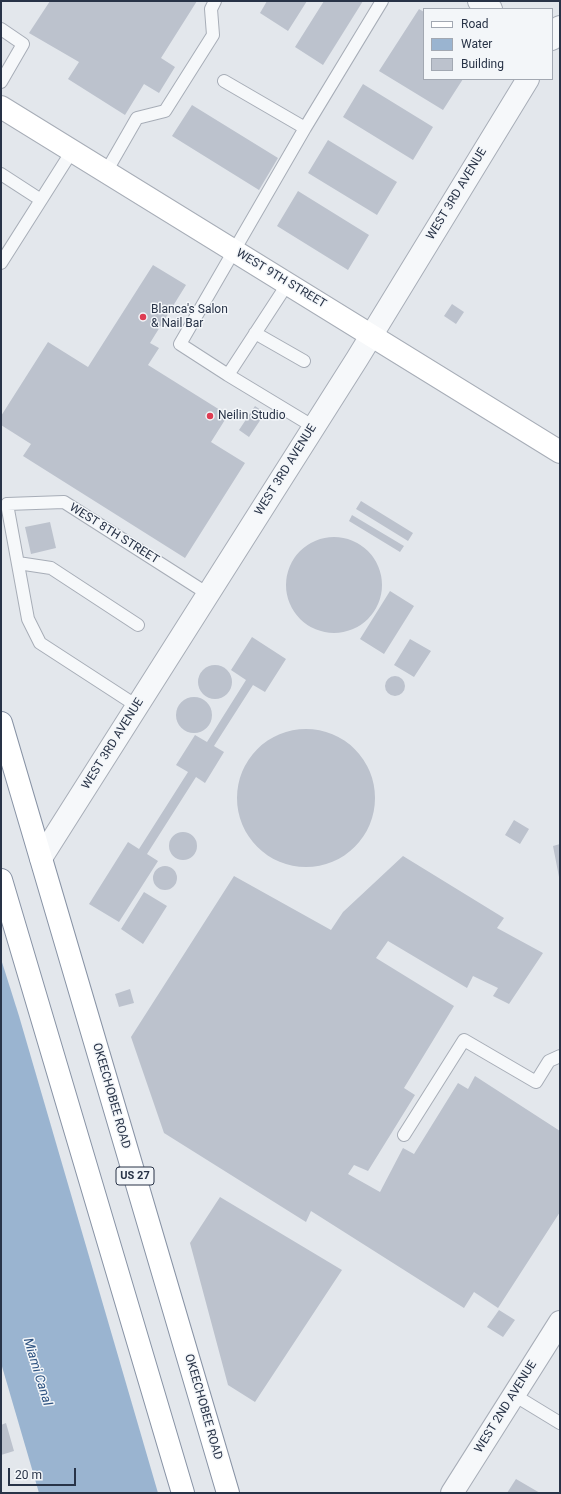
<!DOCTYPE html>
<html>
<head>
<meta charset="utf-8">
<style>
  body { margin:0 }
  #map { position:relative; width:561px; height:1494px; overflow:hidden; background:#e3e7ec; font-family:Roboto,sans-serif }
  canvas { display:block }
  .frame { position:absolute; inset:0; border:2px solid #283347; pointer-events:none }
  .legend { position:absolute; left:423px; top:8px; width:130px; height:72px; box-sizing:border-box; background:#f3f6f9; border:1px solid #a2a8b2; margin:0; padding:5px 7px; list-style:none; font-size:12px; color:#283347 }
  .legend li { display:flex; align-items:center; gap:8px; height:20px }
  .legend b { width:20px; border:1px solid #a2a8b2 }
  .scale { position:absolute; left:8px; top:1468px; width:68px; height:18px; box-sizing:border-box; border:2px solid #283347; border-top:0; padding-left:5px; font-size:12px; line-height:14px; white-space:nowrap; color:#283347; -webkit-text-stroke:3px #f3f6f9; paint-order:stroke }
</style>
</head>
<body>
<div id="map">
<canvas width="561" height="1494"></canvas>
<div class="frame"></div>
<ul class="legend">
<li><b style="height:5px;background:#fff"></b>Road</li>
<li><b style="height:11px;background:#9ab4d0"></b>Water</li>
<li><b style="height:11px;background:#bcc2cd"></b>Building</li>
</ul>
<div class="scale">20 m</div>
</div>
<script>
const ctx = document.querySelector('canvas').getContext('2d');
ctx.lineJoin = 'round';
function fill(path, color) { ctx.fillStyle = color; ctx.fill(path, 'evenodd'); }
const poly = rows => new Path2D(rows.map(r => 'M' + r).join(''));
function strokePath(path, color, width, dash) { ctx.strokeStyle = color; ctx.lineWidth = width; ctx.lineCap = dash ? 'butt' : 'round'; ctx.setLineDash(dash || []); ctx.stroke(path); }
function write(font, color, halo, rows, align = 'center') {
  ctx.font = font + ' Roboto,sans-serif'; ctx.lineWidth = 3; ctx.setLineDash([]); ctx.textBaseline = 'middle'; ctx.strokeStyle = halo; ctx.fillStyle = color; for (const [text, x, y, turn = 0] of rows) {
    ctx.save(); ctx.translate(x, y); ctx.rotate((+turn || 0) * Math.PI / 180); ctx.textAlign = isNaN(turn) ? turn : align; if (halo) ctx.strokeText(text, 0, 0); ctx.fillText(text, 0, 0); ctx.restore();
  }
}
fill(poly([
  [1,959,19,1016,158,1493,39,1493,1,1363]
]), '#9ab4d0');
fill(poly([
  [50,1,197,1,161,58,175,67,159,93,144,84,125,115,68,79,79,62,29,33],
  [267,1,307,1,288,31,260,13],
  [324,1,363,1,323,65,295,47],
  [419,9,424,12,424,79,463,79,443,110,379,71],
  [363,84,433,127,413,160,343,117],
  [192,105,278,158,259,190,172,136],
  [328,140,397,182,377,215,308,173],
  [298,191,369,235,348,270,277,226],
  [153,265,186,285,150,343,159,348,148,365,228,415,211,442,245,463,185,558,23,456,31,444,1,425,1,416,48,342,88,367],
  [452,304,464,312,456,324,444,316],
  [255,406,265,413,249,437,239,430],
  [361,501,413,533,408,541,356,509],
  [352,515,404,546,400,552,349,521],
  [50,522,56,548,31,554,25,527],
  '286 585a48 48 0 1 1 96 0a48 48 0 1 1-96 0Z',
  [390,591,414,606,384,654,360,639],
  [252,637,286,659,265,692,253,685,214,746,224,752,205,783,196,777,147,854,158,861,119,922,89,904,128,842,139,849,188,772,176,765,195,735,207,742,246,680,231,670],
  [410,639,431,651,414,677,394,665],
  '198 682a17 17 0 1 1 34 0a17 17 0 1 1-34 0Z',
  '385 686a10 10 0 1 1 20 0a10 10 0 1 1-20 0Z',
  '176 715a18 18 0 1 1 36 0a18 18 0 1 1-36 0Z',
  '237 798a69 69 0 1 1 138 0a69 69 0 1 1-138 0Z',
  [514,820,529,829,520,844,505,835],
  '169 846a14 14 0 1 1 28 0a14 14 0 1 1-28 0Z',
  [560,844,560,877,559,877,553,846],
  [403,856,504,918,497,928,543,953,509,1004,493,996,498,988,473,976,467,988,388,941,376,958,454,1006,404,1088,415,1095,368,1171,354,1165,348,1174,380,1192,403,1148,414,1154,458,1083,468,1089,475,1076,560,1131,560,1212,498,1308,474,1292,464,1308,311,1211,306,1222,164,1133,131,1037,234,876,331,930,343,912],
  '153 878a12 12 0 1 1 24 0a12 12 0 1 1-24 0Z',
  [144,892,167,906,143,944,121,929],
  [130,989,134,1003,119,1007,115,994],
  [220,1197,342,1270,255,1402,228,1385,190,1243],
  [499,1310,515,1320,503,1337,487,1327],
  [6,1423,14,1451,1,1455,1,1425],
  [516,1479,540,1493,507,1493]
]), '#bcc2cd');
const lane = poly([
  [1,29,23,44,1,82],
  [224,81,305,128,180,344,228,375,288,283],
  [305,128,382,1],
  [106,172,137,118,165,111,213,35,211,9,215,1],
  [1,174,41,200,72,151],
  [1,263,41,200],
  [255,333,304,361],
  [228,375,314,427],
  [18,563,51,568,138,625],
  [137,706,40,643,28,619,7,504,64,502,208,594],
  [404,1135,464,1040,536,1082,549,1061,560,1056],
  [514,1395,560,1423]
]);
const street = poly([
  [479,1,491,9],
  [552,39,560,27],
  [41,858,357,359,528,79],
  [452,1493,560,1322]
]);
const secondary = poly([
  [1,107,560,452]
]);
const highway = poly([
  [1,723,228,1493],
  [1,880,183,1493]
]);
strokePath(lane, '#a7adb7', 14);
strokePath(street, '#a7adb7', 24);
strokePath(secondary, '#a7adb7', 24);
strokePath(highway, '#8893a5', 24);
strokePath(lane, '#f6f8fa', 12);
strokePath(street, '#f6f8fa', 22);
strokePath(secondary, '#fff', 22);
strokePath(highway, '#fff', 22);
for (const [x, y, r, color] of [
  [143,317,4,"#de3c53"],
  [210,416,4,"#de3c53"]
]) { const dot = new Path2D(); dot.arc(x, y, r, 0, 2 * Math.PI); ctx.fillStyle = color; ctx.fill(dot); strokePath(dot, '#f3f6f9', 1.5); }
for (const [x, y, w] of [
  [135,1176,38]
]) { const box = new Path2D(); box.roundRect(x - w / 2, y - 9, w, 18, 3); ctx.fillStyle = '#f3f6f9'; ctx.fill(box); strokePath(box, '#283347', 1); }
write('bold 11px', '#283347', null, [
  ["US 27",135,1176]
]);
write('12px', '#283347', '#f3f6f9', [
  ["WEST 3RD AVENUE",457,194,-59],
  ["WEST 9TH STREET",281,279,31],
  ["WEST 3RD AVENUE",286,470,-58],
  ["WEST 8TH STREET",114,534,32],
  ["WEST 3RD AVENUE",113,744,-58],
  ["OKEECHOBEE ROAD",111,1096,74],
  ["OKEECHOBEE ROAD",203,1407,74],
  ["WEST 2ND AVENUE",506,1407,-58]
]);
write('12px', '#283347', '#f3f6f9', [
  ["Blanca's Salon",151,310],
  ["& Nail Bar",151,324],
  ["Neilin Studio",218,416]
], 'left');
write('italic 13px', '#2d5280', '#f3f6f9', [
  ["Miami Canal",37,1372,73]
]);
</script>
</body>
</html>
